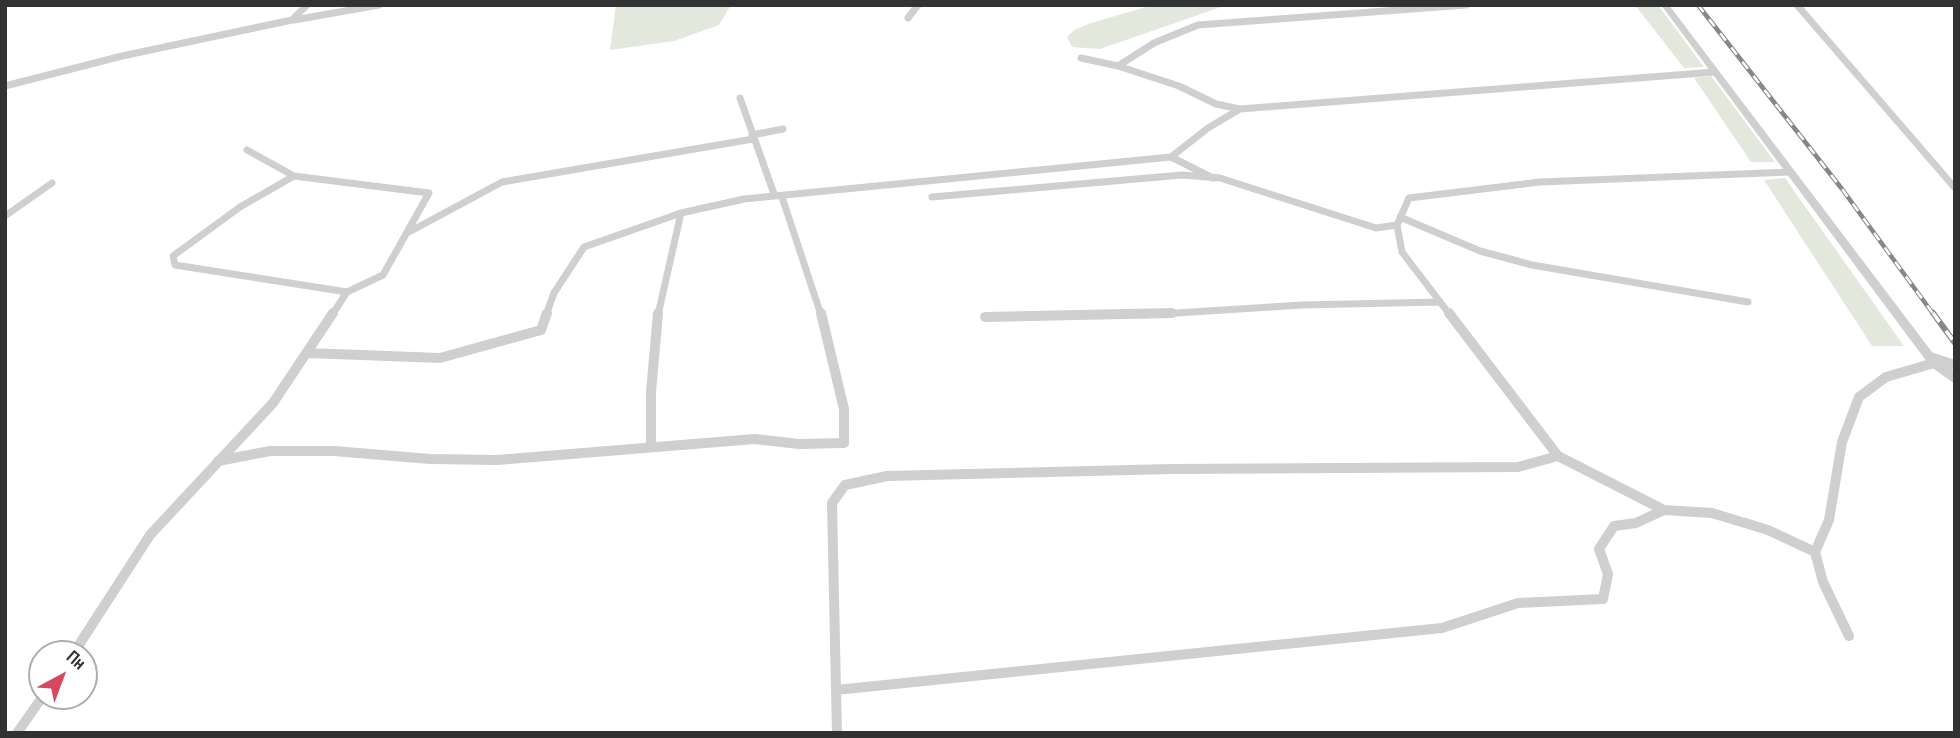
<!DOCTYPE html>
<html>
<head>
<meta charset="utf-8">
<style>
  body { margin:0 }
  #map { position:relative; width:1960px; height:738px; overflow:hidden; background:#fff; font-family:"Sofia Sans Condensed",sans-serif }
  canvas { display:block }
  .frame { position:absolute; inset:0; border:7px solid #323232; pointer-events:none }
  .north { position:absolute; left:28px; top:640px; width:70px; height:70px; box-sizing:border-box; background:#fff; border:2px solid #adadad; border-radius:50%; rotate:41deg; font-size:19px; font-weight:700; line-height:28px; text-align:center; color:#323232 }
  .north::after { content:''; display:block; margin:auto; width:24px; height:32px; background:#d54860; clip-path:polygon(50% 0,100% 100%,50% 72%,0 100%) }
</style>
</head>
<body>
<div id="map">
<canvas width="1960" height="738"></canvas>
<div class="frame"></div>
<div class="north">Пн</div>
</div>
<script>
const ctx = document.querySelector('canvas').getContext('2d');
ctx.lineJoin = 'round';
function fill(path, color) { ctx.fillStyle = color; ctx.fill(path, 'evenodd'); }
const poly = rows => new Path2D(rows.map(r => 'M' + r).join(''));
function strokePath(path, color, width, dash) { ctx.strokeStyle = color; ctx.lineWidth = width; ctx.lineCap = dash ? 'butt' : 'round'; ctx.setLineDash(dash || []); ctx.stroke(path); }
fill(poly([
  [616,5,731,5,719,25,674,41,610,50],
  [1153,5,1227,5,1100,49,1072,47,1067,37,1074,30,1091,23],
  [1635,5,1658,5,1704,67,1684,68],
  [1711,76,1775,162,1751,162,1694,78],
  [1785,178,1904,346,1872,346,1764,180]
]), '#e3e8dc');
strokePath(poly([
  [1797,5,1955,188],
  [908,18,918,5],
  [294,20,379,5],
  [1081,58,1118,66,1179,86,1216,104,1240,109],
  [1118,66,1154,43,1198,25,1466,5],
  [5,86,122,56,292,20,307,5],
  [740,98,774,194],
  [752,135,783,129],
  [247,150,294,176],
  [1171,157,1208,128,1240,109,1715,72],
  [294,176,429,193,383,275,347,292,175,265,173,256,240,207,294,176],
  [782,197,821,315],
  [932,197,1182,175,1220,178,1376,228,1397,225,1409,198,1540,182,1790,172],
  [5,216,52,183],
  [1400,217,1480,251,1532,265,1748,302],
  [1397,225,1402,252,1450,315],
  [409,232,502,182,753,139],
  [332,315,347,292],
  [546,315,554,293,584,247,681,213,744,199,1171,157,1213,178],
  [658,315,681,213],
  [1145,315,1302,305,1440,302]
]), '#cfcfcf', 7);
strokePath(poly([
  [1449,313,1558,456],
  [985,317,1172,313],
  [308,353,440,358,541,330,547,313],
  [1930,357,1955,365],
  [651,447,651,392,658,313],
  [1558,456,1664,510,1636,523,1614,526,1599,549,1608,574,1603,599,1518,603,1442,628,836,690,832,503,845,485,887,476,1171,469,1518,467,1558,456],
  [218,461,270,451,334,451,430,459,497,460,755,439,799,444,844,443,844,409,821,313],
  [1664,510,1712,513,1768,530,1815,552],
  [1849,636,1823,582,1815,552,1829,520,1842,442,1859,397,1886,377,1934,363,1955,378],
  [73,654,150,535,273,403,333,313],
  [836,690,837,733],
  [17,733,43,696]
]), '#cfcfcf', 10);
fill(poly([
  [1661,5,1669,5,1938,360,1939,363,1938,366,1930,366,1661,5]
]), '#cfcfcf');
const railFar1 = poly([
  [1698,5,1842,189,1934,315]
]);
const rail = poly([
  [1933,313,1955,343]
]);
strokePath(railFar1, '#878787', 4.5);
strokePath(rail, '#878787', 6);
strokePath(railFar1, '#fff', 2.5, [9]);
strokePath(rail, '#fff', 3.5, [11]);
</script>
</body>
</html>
